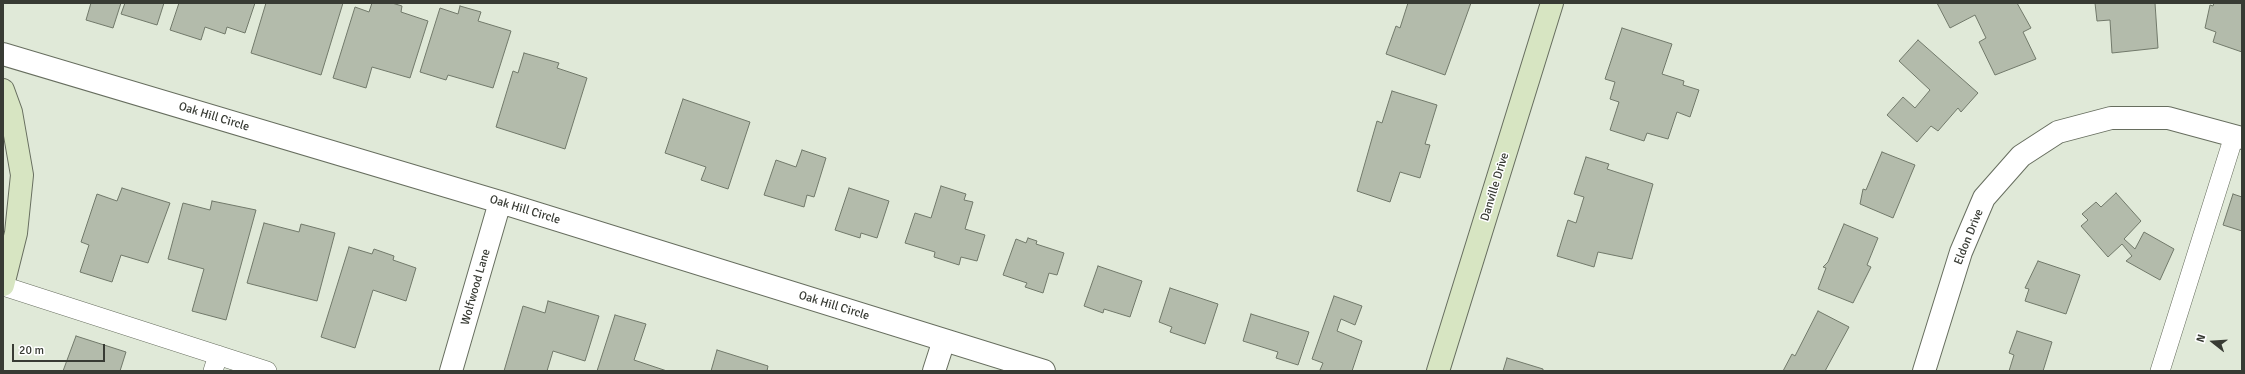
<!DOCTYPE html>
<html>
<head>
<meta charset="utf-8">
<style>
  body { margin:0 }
  #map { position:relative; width:2245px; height:374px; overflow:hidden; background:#e0e9d8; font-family:Signika,sans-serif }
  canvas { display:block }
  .frame { position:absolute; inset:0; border:4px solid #383b34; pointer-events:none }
  .north { position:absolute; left:2193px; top:322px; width:40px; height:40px; -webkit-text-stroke:3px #fff; paint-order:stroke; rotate:287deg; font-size:11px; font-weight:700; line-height:16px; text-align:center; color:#383b34 }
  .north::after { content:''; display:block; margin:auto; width:14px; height:18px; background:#383b34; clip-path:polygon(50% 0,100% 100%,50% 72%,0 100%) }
  .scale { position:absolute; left:12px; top:344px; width:93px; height:18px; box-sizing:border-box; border:2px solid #383b34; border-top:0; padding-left:5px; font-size:12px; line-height:14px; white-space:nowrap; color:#383b34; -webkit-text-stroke:3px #fff; paint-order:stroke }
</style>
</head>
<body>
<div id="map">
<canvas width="2245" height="374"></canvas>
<div class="frame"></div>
<div class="north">N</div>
<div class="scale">20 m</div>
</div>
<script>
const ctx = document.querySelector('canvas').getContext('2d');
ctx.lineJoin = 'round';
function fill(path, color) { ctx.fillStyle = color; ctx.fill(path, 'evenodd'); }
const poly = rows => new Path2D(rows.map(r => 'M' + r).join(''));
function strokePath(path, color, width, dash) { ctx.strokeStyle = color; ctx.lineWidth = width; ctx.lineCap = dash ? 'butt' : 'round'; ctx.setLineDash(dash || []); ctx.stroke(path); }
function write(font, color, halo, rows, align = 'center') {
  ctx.font = font + ' Signika,sans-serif'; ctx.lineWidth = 3; ctx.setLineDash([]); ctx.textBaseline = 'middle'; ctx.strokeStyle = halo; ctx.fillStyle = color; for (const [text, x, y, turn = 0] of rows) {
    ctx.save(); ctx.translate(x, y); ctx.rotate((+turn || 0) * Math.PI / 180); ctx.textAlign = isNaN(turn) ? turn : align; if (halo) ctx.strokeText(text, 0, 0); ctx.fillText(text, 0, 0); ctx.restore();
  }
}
const building = poly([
  [91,3,121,3,113,28,86,20,91,3],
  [125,3,164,3,157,25,121,14,125,3],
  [179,3,255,3,245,33,227,27,225,34,205,27,201,40,170,30,179,3],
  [266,3,343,3,321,75,251,53,266,3],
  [372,3,392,3,402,6,401,12,428,21,410,78,372,67,366,88,333,78,355,7,369,12,372,3],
  [1408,3,1471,3,1445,75,1386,54,1396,26,1400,28,1408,3],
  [1937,3,2017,3,2031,28,2023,32,2036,59,1995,75,1979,42,1986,38,1975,15,1950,28,1937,3],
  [2095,3,2155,3,2158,48,2112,53,2110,20,2097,21,2095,3],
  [2214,3,2242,3,2242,52,2213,42,2216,32,2205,28,2210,5,2213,6,2214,3],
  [460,6,481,12,478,21,511,31,493,88,448,75,446,80,420,72,440,8,458,14,460,6],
  [1622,28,1672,44,1662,74,1684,81,1683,85,1699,90,1690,117,1677,112,1668,139,1647,133,1644,141,1610,130,1619,102,1610,99,1615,82,1605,79,1622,28],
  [1918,40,1978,93,1961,112,1958,108,1938,131,1931,126,1917,142,1887,115,1903,97,1915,108,1930,90,1899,61,1918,40],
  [524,53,559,63,557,68,587,78,565,149,496,127,513,71,518,73,524,53],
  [1392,91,1437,105,1425,144,1430,145,1420,178,1400,172,1390,202,1357,191,1377,121,1382,123,1392,91],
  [683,99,750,122,728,189,701,180,706,167,665,153,683,99],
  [802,150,826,158,814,197,807,195,804,207,764,195,776,160,796,167,802,150],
  [1882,152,1915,165,1893,218,1860,204,1863,189,1866,190,1882,152],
  [1586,157,1609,164,1607,169,1653,184,1632,259,1598,252,1594,267,1557,256,1568,220,1576,223,1584,197,1574,194,1586,157],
  [941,186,966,194,964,200,973,202,965,229,985,235,977,261,961,257,959,265,934,257,935,252,905,243,915,213,931,218,941,186],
  [122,188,170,203,148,263,121,255,112,282,80,272,89,245,81,242,97,194,117,201,122,188],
  [849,188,889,201,877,238,861,233,860,238,835,230,849,188],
  [2116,193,2141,221,2124,239,2135,249,2144,232,2174,249,2160,280,2126,261,2132,256,2122,244,2108,257,2081,226,2088,220,2082,214,2096,202,2101,207,2116,193],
  [2233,194,2242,197,2242,231,2223,225,2233,194],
  [212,201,256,210,226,320,192,311,204,269,168,259,183,203,210,210,212,201],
  [264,223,299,232,301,224,335,233,317,301,247,283,264,223],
  [1844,224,1878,238,1867,265,1871,267,1853,303,1818,289,1826,268,1823,267,1828,262,1844,224],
  [1028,238,1037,241,1036,244,1064,253,1057,275,1049,273,1043,293,1025,287,1027,283,1003,275,1016,239,1026,243,1028,238],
  [349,247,372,254,374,249,394,256,393,260,416,268,406,301,373,290,355,348,321,337,349,247],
  [2038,261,2080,275,2066,314,2025,301,2029,289,2025,288,2038,261],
  [1098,266,1142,281,1130,317,1104,309,1103,313,1084,306,1098,266],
  [1170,288,1218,304,1205,344,1170,332,1172,327,1159,322,1170,288],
  [1334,296,1362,306,1355,325,1341,319,1337,331,1362,341,1352,371,1322,371,1320,370,1323,363,1312,359,1334,296],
  [548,301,599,316,585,361,553,351,547,371,504,371,523,306,545,313,548,301],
  [1818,311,1849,327,1825,371,1783,371,1792,354,1795,356,1818,311],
  [1251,314,1309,332,1298,365,1276,358,1278,352,1243,341,1251,314],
  [615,315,646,324,634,360,667,371,597,371,615,315],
  [2017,331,2052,342,2043,371,2009,371,2014,355,2009,353,2017,331],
  [76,336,126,352,120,371,63,371,76,336],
  [717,350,768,366,767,371,711,371,717,350],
  [1507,358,1543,369,1543,371,1503,371,1507,358]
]);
fill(building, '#b3bbab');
strokePath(building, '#71796a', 1);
const lane = poly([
  [3,286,267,371],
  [213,371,218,355],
  [2160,371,2234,136]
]);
const street = poly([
  [3,54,500,202,1044,371],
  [451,371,500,202],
  [934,371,944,340],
  [1924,371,1961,252,1984,198,2021,156,2058,132,2111,118,2168,118,2242,138]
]);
const secondary = poly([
  [3,90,11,112,22,175,16,233,3,285],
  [1438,371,1552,3]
]);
strokePath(lane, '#676e5f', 20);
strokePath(street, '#676e5f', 24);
strokePath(secondary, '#676e5f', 24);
strokePath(lane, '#fff', 19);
strokePath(street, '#fff', 22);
strokePath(secondary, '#d7e5c2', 22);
write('12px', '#383b34', '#fff', [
  ["Oak Hill Circle",214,117,17],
  ["Danville Drive",1495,187,-73],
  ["Oak Hill Circle",525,210,17],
  ["Eldon Drive",1969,237,-68],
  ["Wolfwood Lane",476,287,-74],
  ["Oak Hill Circle",834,306,17]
]);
</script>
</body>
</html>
